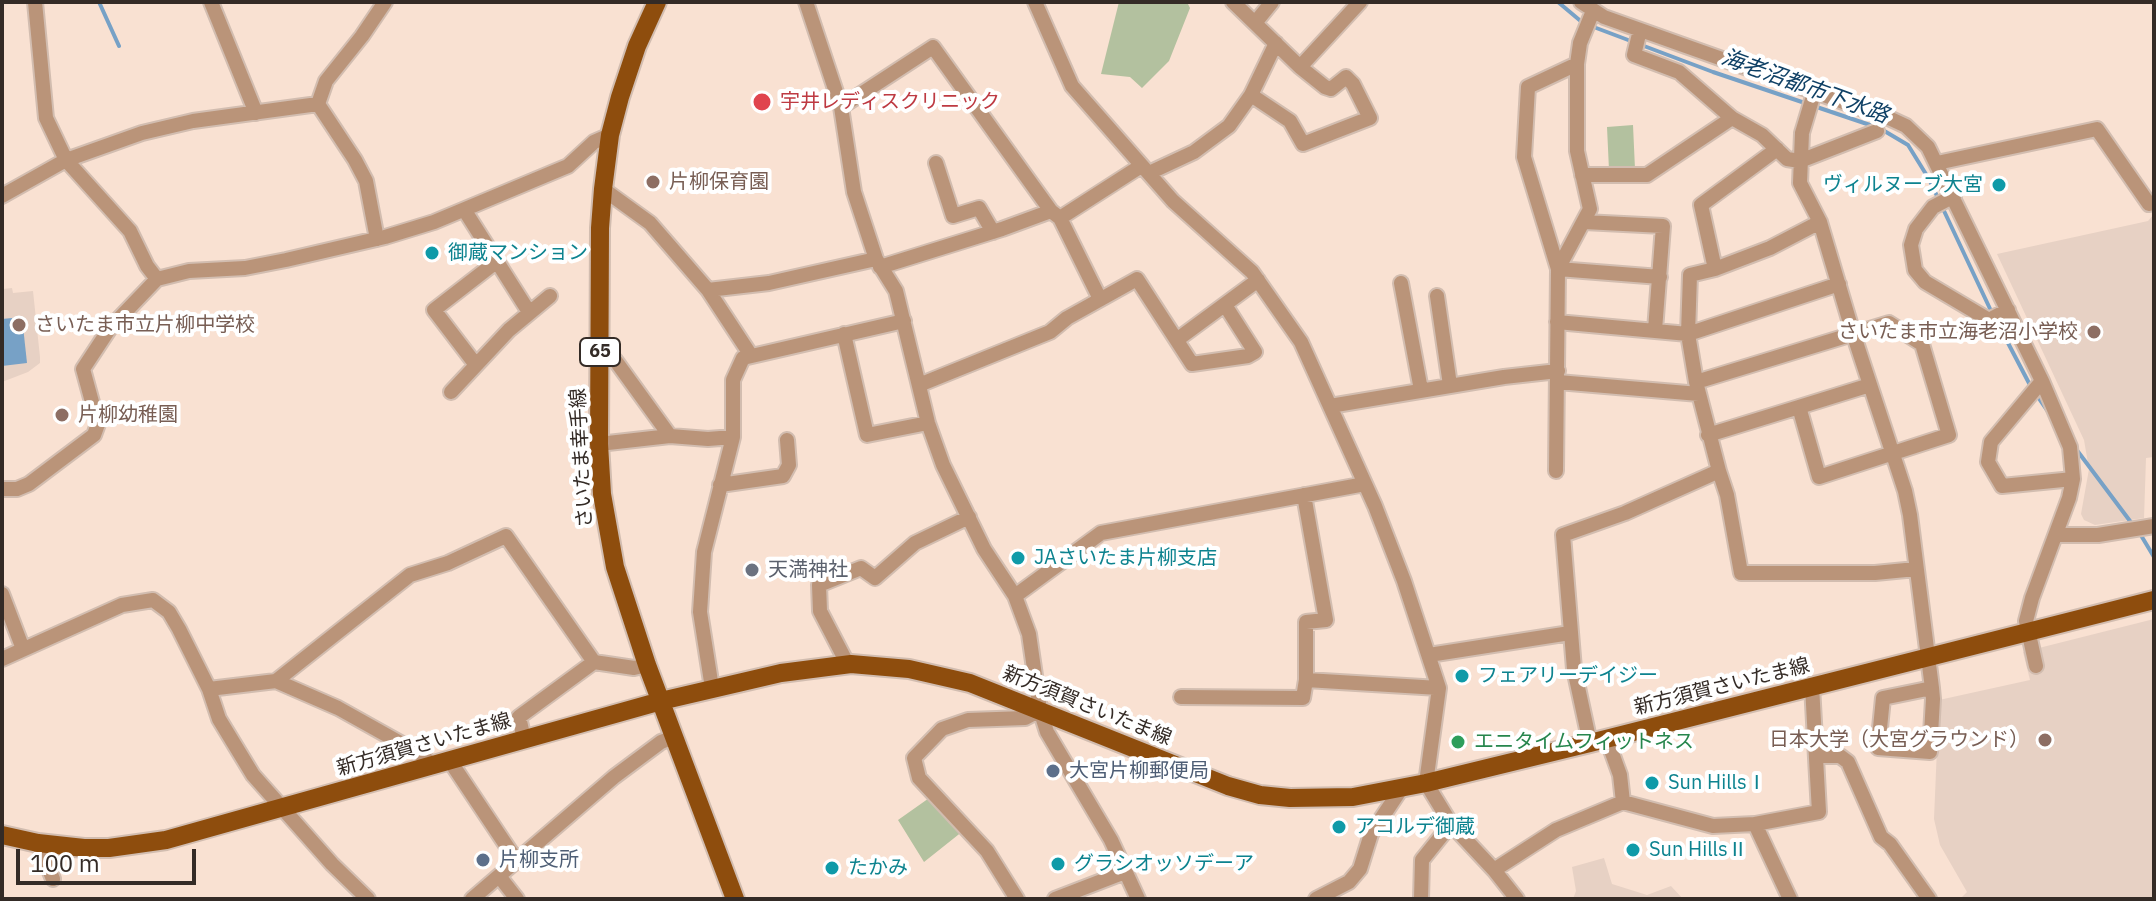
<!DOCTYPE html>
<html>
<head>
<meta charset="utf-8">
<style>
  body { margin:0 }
  #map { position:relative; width:2156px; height:901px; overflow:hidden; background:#f9e1d2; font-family:"IBM Plex Sans",sans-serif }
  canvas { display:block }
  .frame { position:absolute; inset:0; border:4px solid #342b26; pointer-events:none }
  .scale { position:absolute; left:16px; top:849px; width:180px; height:36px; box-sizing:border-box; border:4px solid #342b26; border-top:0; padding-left:10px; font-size:24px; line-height:28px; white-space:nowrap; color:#342b26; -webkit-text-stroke:6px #fff; paint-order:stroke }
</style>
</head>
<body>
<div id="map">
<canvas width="2156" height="901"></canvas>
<div class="frame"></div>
<div class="scale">100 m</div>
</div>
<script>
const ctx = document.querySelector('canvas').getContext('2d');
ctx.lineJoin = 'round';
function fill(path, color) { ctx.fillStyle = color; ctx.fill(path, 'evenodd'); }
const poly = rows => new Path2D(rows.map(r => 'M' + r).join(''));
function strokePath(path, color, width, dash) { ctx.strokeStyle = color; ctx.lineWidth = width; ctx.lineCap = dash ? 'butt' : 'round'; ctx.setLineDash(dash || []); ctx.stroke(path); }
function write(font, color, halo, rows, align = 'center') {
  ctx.font = font + ' "IBM Plex Sans","Noto Sans JP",sans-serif'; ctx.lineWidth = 8; ctx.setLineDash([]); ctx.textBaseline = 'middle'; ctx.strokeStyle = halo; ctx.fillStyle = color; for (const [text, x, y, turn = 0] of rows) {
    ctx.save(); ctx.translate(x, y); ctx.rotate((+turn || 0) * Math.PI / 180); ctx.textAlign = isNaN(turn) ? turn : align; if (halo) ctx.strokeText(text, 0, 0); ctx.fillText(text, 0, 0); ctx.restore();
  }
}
fill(poly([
  [2154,214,2154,457,2146,458,2144,518,2095,525,2084,520,2081,514,2089,469,2084,440,1997,254,2148,221],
  [2,285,3,289,12,288,13,293,33,291,40,357,40,363,28,372,2,382],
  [2154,619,2154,899,1960,899,1967,892,1940,845,1934,819,1939,700,2030,680,2023,652],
  [1604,858,1612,884,1647,895,1671,886,1683,899,1573,899,1576,891,1572,867]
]), '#e7d1c4');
fill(poly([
  [1119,2,1187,2,1190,8,1169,61,1142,88,1130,77,1101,74],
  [1633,125,1635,169,1609,170,1607,127],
  [932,796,963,831,924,862,898,820]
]), '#b3c19f');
fill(poly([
  [22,317,27,363,2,366,2,319]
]), '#77a1c6');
strokePath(poly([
  [99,2,119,46],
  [1558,2,1583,23],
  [1591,26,1713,72,1873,126],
  [1881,129,1908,145,1929,179,1992,313],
  [1996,320,2031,387],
  [2036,394,2047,410],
  [2076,449,2133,525],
  [2139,532,2154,557]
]), '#77a1c6', 4);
const minor = poly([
  [35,2,46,118,66,160,130,231,147,266,157,279],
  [211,2,256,113],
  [806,2,841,107,854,192,876,259,896,291,928,423,943,465,984,549,1015,596,1029,634,1040,710,1047,732,1111,840,1138,899],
  [1035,2,1072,86,1173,201,1252,272,1301,342,1375,506,1404,581,1439,688,1426,783,1451,824,1494,870,1517,899],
  [1233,2,1300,67,1360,2],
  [1581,2,1604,17,1891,119,1906,126,1928,147,2042,381,2070,447,2073,479,2069,498,2032,598,2026,621,2036,666],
  [1255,23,1272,2],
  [1640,30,1634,55,1679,72,1732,118],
  [1577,64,1528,87,1524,157,1558,269,1660,277],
  [1814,93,1802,133,1800,183,1820,222,1853,333,1905,491,1910,515,1928,657,1932,688,1933,699,1930,752,1878,748,1883,698,1932,688],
  [1251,95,1290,121,1303,144,1370,118,1353,84,1346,77,1331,89,1325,87,1300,67],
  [318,104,355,160,366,181,377,239],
  [318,104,326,81,362,36,385,2],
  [841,107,933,47,1051,211,1060,218,1100,299],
  [936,163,953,216,979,208,993,232],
  [1937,163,2097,129,2149,204,2154,203],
  [1149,173,1194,152,1229,126,1251,95,1276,43],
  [1582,175,1647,175,1732,118,1762,135,1787,159,1800,161,1877,131],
  [603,189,650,223,708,290,750,354],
  [2,196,66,160,142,133,193,121,318,104],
  [1954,196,1933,207,1916,229,1911,245,1915,270,1925,282,1989,320,2008,310],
  [465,211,529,312],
  [1060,218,1141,166],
  [1584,222,1663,226,1655,330],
  [880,267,1002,229,1051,211],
  [1715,269,1701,205,1777,149],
  [1401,283,1421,390],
  [708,290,769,283,876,259],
  [1437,296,1450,385],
  [1557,322,1688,334,1839,284],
  [844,334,867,435,928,423],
  [1178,339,1258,280],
  [600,359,615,360,670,436],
  [476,365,434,310,496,262],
  [2042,381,1991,442,1988,462,2002,486,2073,479],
  [1558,382,1699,394],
  [1696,382,1889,323,1922,344,1949,435,1819,477,1799,407,1708,435],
  [919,385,1050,332,1067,318,1137,279,1192,364,1248,356,1255,352,1225,305],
  [451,392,509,330,550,296],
  [1330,406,1504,377,1558,371],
  [1799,407,1870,385],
  [599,444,670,436,708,439,733,437],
  [1556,471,1558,269,1590,209,1577,151,1577,64,1580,43,1593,11],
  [1719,471,1727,495,1741,573,1875,573,1916,569],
  [720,485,783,476,789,465,787,440],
  [2,489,17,489,29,484,94,435,98,424,83,369,110,328,157,279,189,271,245,268,286,260,385,237,434,222,568,166,594,142,610,135],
  [1304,495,1326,620,1306,622,1306,680,1439,688],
  [2056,535,2098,535,2154,526],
  [2,594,23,649],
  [1015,596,1101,533,1365,484],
  [1429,655,1570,633],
  [2,659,122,605,153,600,169,612,179,629,209,689,219,719,253,775,332,864,368,899],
  [848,665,820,611,819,585,861,568,875,578,915,543,969,517],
  [276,681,410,575,448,563,506,536,594,662,634,668,647,665],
  [712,688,700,612,704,552,733,437,733,380,743,358,904,321],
  [209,689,276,681,338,708,422,755,433,766],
  [1181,697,1303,698,1306,680],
  [524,739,519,717,594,662],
  [1607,739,1620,775,1623,802],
  [1590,743,1574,669,1563,535,1625,513,1719,471,1696,382,1688,334,1690,275,1715,269,1770,248,1820,222],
  [1816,756,1840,756,1848,762,1881,837,1890,844,1929,899],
  [450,761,516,860],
  [1755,824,1819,812,1812,686],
  [38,843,53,879],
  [1494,870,1556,830,1623,802,1713,826,1755,824,1790,899],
  [499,876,517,899],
  [472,899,614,777,661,742,674,737],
  [1017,899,987,851,919,778,914,758,942,729,968,720,1025,718,1040,710],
  [1055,899,1125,872],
  [1316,899,1349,882,1360,869,1371,834,1401,789],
  [1421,899,1422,860,1451,824]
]);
const major = poly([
  [657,2,637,46,620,97,610,135,603,189,600,228,599,444,602,494,615,567,647,665,735,899],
  [2,835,38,843,84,848,109,848,166,840,661,701,781,673,851,664,909,669,970,683,1228,786,1260,795,1290,798,1353,797,1426,783,1590,743,2154,600]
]);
strokePath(minor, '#d2bdb0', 18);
strokePath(major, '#d2bdb0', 22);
strokePath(minor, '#ba9479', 14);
strokePath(major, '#8e4d0d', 18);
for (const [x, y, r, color] of [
  [762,102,10,"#e0444e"],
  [653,182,8,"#8d6e63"],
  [1999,185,8,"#0f9aa8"],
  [432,253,8,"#0f9aa8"],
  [19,325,8,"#8d6e63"],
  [2094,332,8,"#8d6e63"],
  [62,415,8,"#8d6e63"],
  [1018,558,8,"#0f9aa8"],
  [752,570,8,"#6b7280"],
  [1462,676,8,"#0f9aa8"],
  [2045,740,8,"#8d6e63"],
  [1458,742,8,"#2e9e5b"],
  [1053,771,8,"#5c6f8a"],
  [1652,783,8,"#0f9aa8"],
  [1339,827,8,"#0f9aa8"],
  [1633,850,8,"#0f9aa8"],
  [483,860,8,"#5c6f8a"],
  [1058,864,8,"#0f9aa8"],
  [832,868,8,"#0f9aa8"]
]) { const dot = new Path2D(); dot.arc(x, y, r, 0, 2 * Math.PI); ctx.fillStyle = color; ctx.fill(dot); strokePath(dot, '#fff', 3); }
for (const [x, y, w] of [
  [600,352,40]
]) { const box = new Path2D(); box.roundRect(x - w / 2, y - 14, w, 28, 6); ctx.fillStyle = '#fff'; ctx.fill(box); strokePath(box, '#342b26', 2); }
write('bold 18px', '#342b26', null, [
  ["65",600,352]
]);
write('20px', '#be3a42', '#fff', [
  ["宇井レディスクリニック",780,102]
], 'left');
write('20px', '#785e54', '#fff', [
  ["片柳保育園",669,182],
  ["さいたま市立片柳中学校",35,325],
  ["さいたま市立海老沼小学校",2078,332,"right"],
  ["片柳幼稚園",78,415],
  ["日本大学（大宮グラウンド）",2029,740,"right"]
], 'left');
write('20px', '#0d838f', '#fff', [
  ["ヴィルヌーブ大宮",1983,185,"right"],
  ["御蔵マンション",448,253],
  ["JAさいたま片柳支店",1034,558],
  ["フェアリーデイジー",1478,676],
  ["Sun HillsⅠ",1668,783],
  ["アコルデ御蔵",1355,827],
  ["Sun HillsⅡ",1649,850],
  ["グラシオッソデーア",1074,864],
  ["たかみ",848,868]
], 'left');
write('20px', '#342b26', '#fff', [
  ["さいたま幸手線",582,458,-93],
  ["新方須賀さいたま線",1722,687,-14],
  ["新方須賀さいたま線",1087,706,22],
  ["新方須賀さいたま線",424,745,-16]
]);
write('20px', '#5b616d', '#fff', [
  ["天満神社",768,570]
], 'left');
write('20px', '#27864d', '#fff', [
  ["エニタイムフィットネス",1474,742]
], 'left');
write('20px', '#4e5e75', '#fff', [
  ["大宮片柳郵便局",1069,771],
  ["片柳支所",499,860]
], 'left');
write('italic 22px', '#0f4065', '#fff', [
  ["海老沼都市下水路",1805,87,20]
]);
</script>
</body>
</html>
